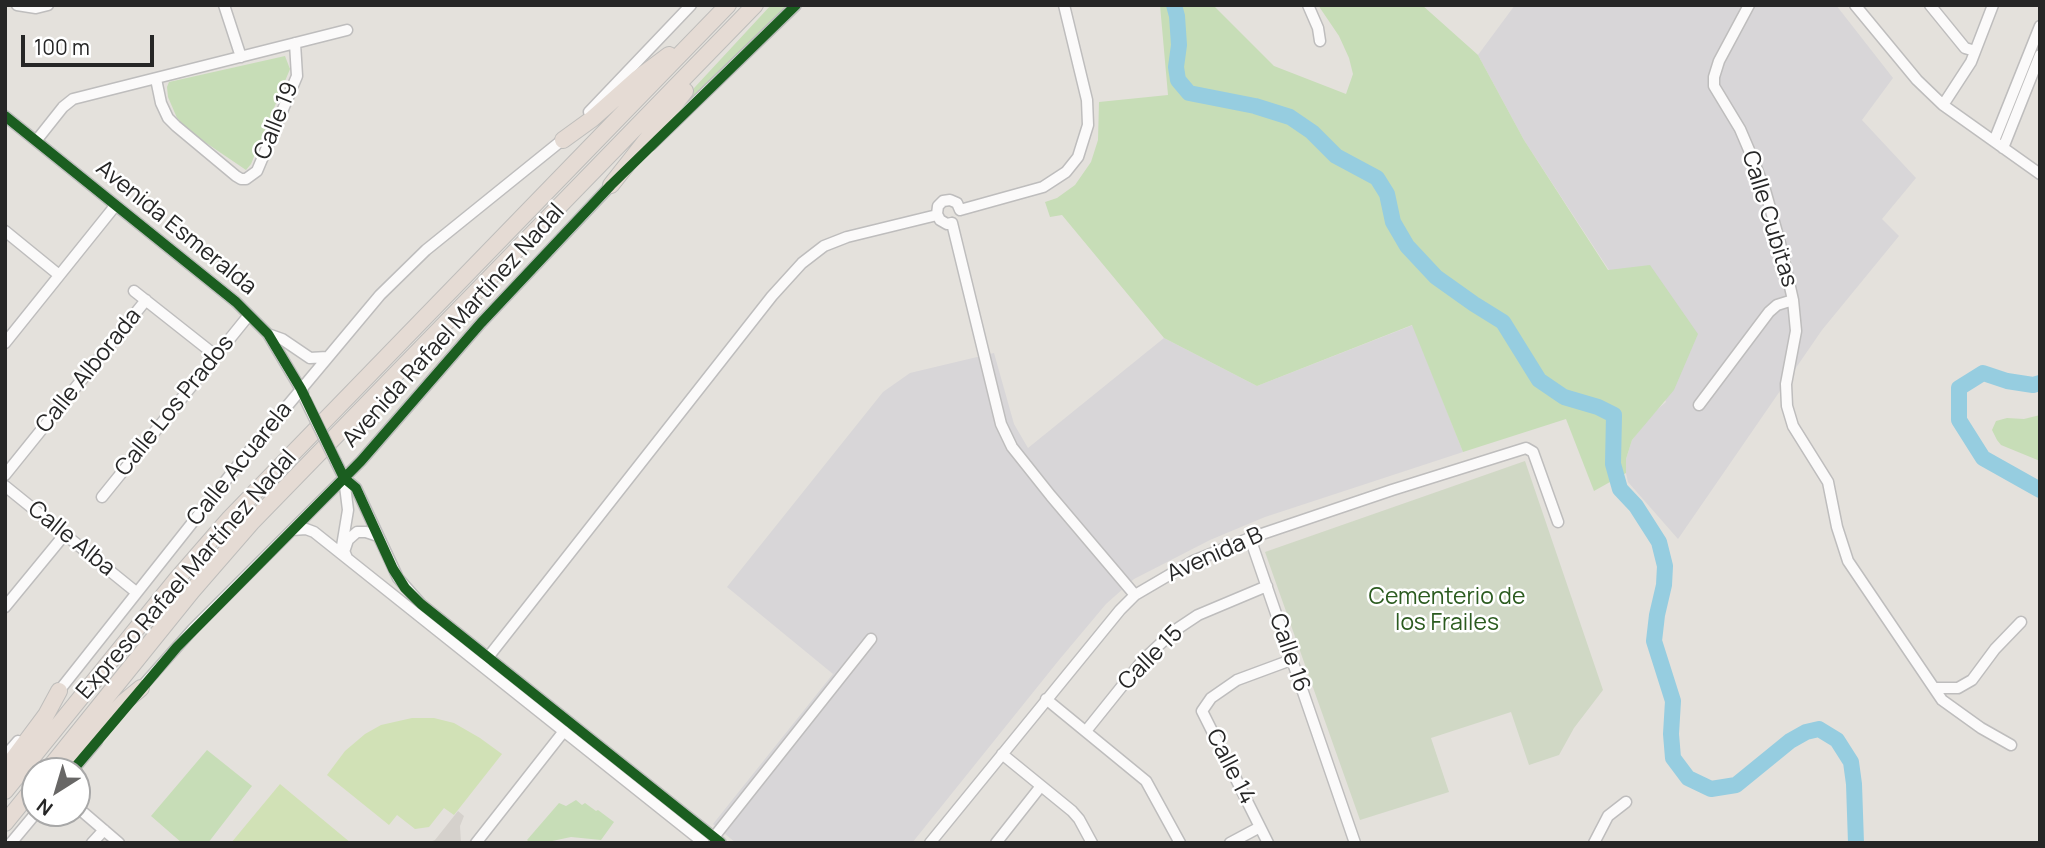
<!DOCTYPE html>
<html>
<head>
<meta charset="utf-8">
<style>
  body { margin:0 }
  #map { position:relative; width:2045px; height:848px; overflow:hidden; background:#e4e1dc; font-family:Manrope,sans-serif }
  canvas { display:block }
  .frame { position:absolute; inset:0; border:7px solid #262626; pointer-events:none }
  .north { position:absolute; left:21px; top:757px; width:70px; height:70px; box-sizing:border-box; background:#fff; border:2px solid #a8a8a8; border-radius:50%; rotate:217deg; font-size:19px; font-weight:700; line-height:28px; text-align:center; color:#262626 }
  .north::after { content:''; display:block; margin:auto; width:24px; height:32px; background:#686766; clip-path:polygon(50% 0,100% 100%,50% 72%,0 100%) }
  .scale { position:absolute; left:21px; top:35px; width:133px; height:32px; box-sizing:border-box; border:4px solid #262626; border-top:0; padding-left:9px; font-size:21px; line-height:24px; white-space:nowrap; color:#262626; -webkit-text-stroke:5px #fff; paint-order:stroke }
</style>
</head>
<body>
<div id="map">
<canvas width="2045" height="848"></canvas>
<div class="frame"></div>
<div class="north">N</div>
<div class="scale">100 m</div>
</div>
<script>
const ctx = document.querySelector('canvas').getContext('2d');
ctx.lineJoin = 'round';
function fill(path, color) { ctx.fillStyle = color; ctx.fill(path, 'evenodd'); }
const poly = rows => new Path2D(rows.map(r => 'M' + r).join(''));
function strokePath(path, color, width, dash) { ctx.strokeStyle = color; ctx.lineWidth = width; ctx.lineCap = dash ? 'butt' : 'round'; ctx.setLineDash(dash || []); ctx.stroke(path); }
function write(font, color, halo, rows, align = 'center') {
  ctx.font = font + ' Manrope,sans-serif'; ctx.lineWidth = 5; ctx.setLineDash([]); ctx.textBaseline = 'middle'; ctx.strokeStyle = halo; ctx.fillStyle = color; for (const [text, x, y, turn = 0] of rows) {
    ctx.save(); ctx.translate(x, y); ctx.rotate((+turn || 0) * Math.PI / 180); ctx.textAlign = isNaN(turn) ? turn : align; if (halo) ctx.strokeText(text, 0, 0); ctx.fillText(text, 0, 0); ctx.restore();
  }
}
fill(poly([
  [1515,5,1836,5,1893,78,1862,120,1916,178,1882,219,1899,236,1822,330,1678,539,1628,482,1626,473,1626,459,1632,440,1652,414,1666,402,1609,270,1524,140,1478,55],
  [1413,325,1463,452,1265,517,1210,540,1134,579,1106,604,1059,660,912,843,736,843,713,824,833,674,727,587,883,392,910,373,994,353,1014,424,1028,448,1164,338,1257,386]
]), '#d8d6d8');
fill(poly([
  [771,5,788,5,673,117,670,114],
  [1160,5,1213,5,1274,66,1346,94,1353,74,1349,58,1339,36,1318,5,1422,5,1478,55,1524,140,1608,270,1650,265,1698,334,1674,390,1632,440,1626,459,1626,473,1594,491,1566,419,1463,452,1412,325,1257,386,1164,338,1062,215,1050,217,1045,202,1057,198,1075,185,1091,162,1098,140,1099,102,1168,95],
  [285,56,290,69,251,164,246,170,190,132,177,118,168,97,167,87,169,82],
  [2040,415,2040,461,2001,445,1997,440,1992,430,1996,421,2007,418,2024,419],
  [207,750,252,786,208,843,182,843,151,816],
  [576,800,582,805,585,803,596,811,598,810,614,822,601,840,571,837,543,843,530,843,527,840,559,803,566,806]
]), '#c7ddb7');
fill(poly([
  [1525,461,1603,690,1574,728,1559,755,1529,765,1511,712,1431,738,1449,792,1360,820,1265,552]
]), '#d0d8c5');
fill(poly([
  [412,718,434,718,454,723,480,738,502,754,454,815,444,808,429,827,415,829,397,815,389,825,327,775,345,751,365,734,381,725],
  [280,784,298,799,351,843,231,843]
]), '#d1e1b6');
fill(poly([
  [458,811,464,816,460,826,461,843,427,843,435,840]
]), '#d5d1cc');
strokePath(poly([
  [1174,5,1177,16,1179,45,1176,67,1178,80,1189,93,1255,106,1290,117,1312,132,1336,156,1377,178,1387,194,1393,222,1407,246,1436,277,1474,304,1503,322,1539,380,1564,397,1598,407,1614,415,1613,464,1620,489,1636,506,1659,542,1665,566,1664,585,1657,615,1654,641,1673,701,1671,734,1673,758,1688,778,1711,789,1736,785,1790,741,1806,732,1819,729,1837,740,1851,762,1854,784,1856,843],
  [2040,383,2033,385,2007,381,1983,373,1959,388,1959,420,1983,458,2040,490]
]), '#96cde0', 16);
const minor = poly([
  [17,5,36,8,48,5],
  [224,5,241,57],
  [1308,5,1318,28,1320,41],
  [1749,5,1719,61,1714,77,1714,86,1740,129,1752,157,1765,190,1780,243,1793,300,1796,331,1786,384,1787,406,1793,426,1828,482,1837,527,1848,561,1942,700,1981,728,2011,745],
  [1855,5,1917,80,1943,105,2040,174],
  [1930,5,1965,48,1975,51],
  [156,79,161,103,168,118,176,126,236,176,241,179,246,179,257,171,297,76,295,43],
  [1943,105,1971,62,1993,5],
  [589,112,691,5],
  [5,116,236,302,268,334,303,393],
  [36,141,63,107,73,99,347,30],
  [1994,141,2040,26],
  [651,145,796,5],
  [2003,148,2040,55],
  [960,210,1043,187,1066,172,1078,157,1088,125,1087,100,1064,5],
  [952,223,1001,424,1012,447,1051,496,1135,595],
  [952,223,947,224,940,220,937,214,938,206,943,201,950,200,957,203,960,210],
  [5,231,59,275],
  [134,291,215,355],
  [268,334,282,339,310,358,327,357],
  [5,343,115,206],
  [1699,405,1769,312,1777,305,1793,300],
  [336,462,344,478,356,488,398,578,421,604,721,843],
  [5,475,146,300],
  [344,478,348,510,342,546,347,558],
  [5,486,136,592],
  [102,497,249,315],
  [292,530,306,529,314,532,704,843],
  [1250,538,1355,843],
  [345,549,348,540,357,532,366,532,378,536],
  [5,607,65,534],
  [482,665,772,296,802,263,824,246,847,237,937,215],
  [1934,688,1958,688,1972,680,1995,649,2021,622],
  [138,691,193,629,361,461,481,323,615,181],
  [55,696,242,460,380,295,426,250,566,137],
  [1046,699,1146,781,1180,843],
  [1086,731,1143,660,1174,631,1198,615,1267,586],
  [1002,754,1072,811,1079,819,1092,843],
  [5,756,18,741],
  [72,771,97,741],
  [84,813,119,843],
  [714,837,871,639],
  [11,843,36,813],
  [92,843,104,830],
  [476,843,564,731],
  [930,843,1120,610,1135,595,1193,561,1250,538,1392,490,1526,448,1533,452,1558,522],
  [996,843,1041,786],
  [1230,843,1260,827],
  [1268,843,1202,711,1211,698,1237,680,1291,660],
  [1594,843,1608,816,1626,802]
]);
const highway = poly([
  [563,140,592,119,637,79,669,55],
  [611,185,685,91],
  [5,770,46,715,59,691],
  [47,771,192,591,251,523,755,5],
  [59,771,124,702,141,688],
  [5,791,176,580,230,518,728,5],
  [5,823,35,786]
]);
strokePath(minor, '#bebdbd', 13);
strokePath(highway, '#bebdbb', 18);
strokePath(minor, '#fbfafa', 10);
strokePath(highway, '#e5dbd4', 16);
const minorBridge = poly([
  [305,399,336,462]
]);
strokePath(minorBridge, '#bebdbd', 13, []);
strokePath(minorBridge, '#fbfafa', 10);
strokePath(poly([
  [5,116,236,302,268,334,301,389,344,478,356,488,393,569,405,588,421,604,721,843],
  [72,771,177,647,361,461,481,323,611,185,796,5]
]), '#1b5e20', 10);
write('23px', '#262626', '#fff', [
  ["Calle 19",277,121,-68],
  ["Calle Cubitas",1769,219,73],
  ["Avenida Esmeralda",176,228,39],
  ["Avenida Rafael Martínez Nadal",454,326,-48],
  ["Calle Alborada",89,371,-51],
  ["Calle Los Prados",175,406,-51],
  ["Calle Acuarela",240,464,-51],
  ["Calle Alba",71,539,39],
  ["Avenida B",1215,555,-24],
  ["Expreso Rafael Martínez Nadal",187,575,-49],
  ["Calle 16",1289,653,71],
  ["Calle 15",1151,658,-45],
  ["Calle 14",1230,767,63]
]);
write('23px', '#2b5b1f', '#fff', [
  ["Cementerio de",1447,598],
  ["los Frailes",1447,624]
]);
</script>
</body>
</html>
